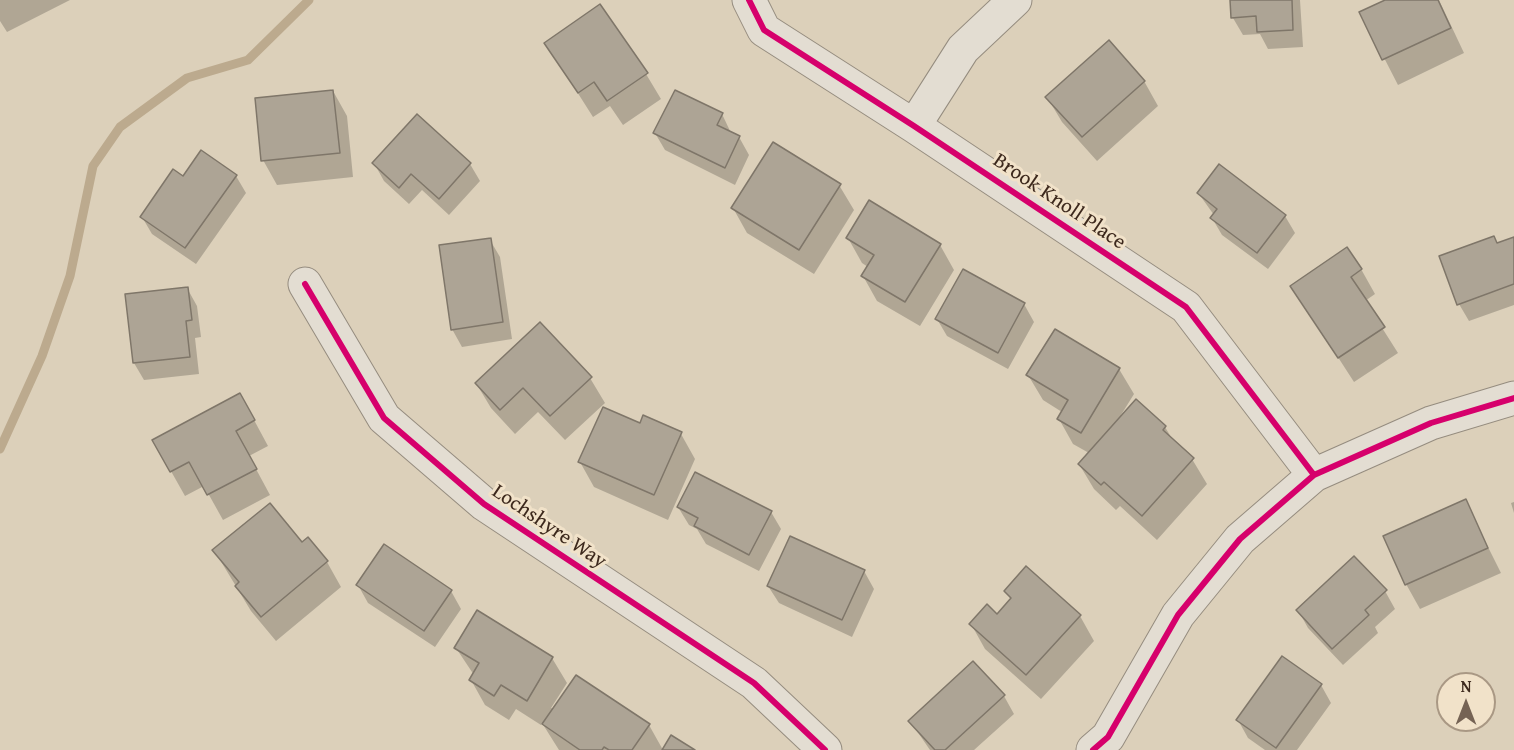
<!DOCTYPE html>
<html>
<head>
<meta charset="utf-8">
<style>
  body { margin:0 }
  #map { position:relative; width:1514px; height:750px; overflow:hidden; background:#dcd0ba; font-family:"Gentium Book Plus",serif }
  canvas { display:block }
  .north { position:absolute; left:1436px; top:672px; width:60px; height:60px; box-sizing:border-box; background:#f1e2c9; border:2px solid #a99884; border-radius:50%; rotate:0deg; font-size:16px; font-weight:700; line-height:24px; text-align:center; color:#3d291d }
  .north::after { content:''; display:block; margin:auto; width:21px; height:27px; background:#756354; clip-path:polygon(50% 0,100% 100%,50% 72%,0 100%) }
</style>
</head>
<body>
<div id="map">
<canvas width="1514" height="750"></canvas>
<div class="north">N</div>
</div>
<script>
const ctx = document.querySelector('canvas').getContext('2d');
ctx.lineJoin = 'round';
function fill(path, color) { ctx.fillStyle = color; ctx.fill(path, 'evenodd'); }
const poly = rows => new Path2D(rows.map(r => 'M' + r).join(''));
function strokePath(path, color, width, dash) { ctx.strokeStyle = color; ctx.lineWidth = width; ctx.lineCap = dash ? 'butt' : 'round'; ctx.setLineDash(dash || []); ctx.stroke(path); }
function write(font, color, halo, rows, align = 'center') {
  ctx.font = font + ' "Gentium Book Plus",serif'; ctx.lineWidth = 6; ctx.setLineDash([]); ctx.textBaseline = 'middle'; ctx.strokeStyle = halo; ctx.fillStyle = color; for (const [text, x, y, turn = 0] of rows) {
    ctx.save(); ctx.translate(x, y); ctx.rotate((+turn || 0) * Math.PI / 180); ctx.textAlign = isNaN(turn) ? turn : align; if (halo) ctx.strokeText(text, 0, 0); ctx.fillText(text, 0, 0); ctx.restore();
  }
}
fill(poly([
  [0,0,70,0,7,32,0,21],
  [1232,0,1300,0,1303,47,1268,49,1260,34,1243,35,1233,18],
  [1388,0,1439,0,1464,53,1398,85,1361,13],
  [546,43,646,74,661,99,623,125,610,106,593,117],
  [1144,81,1158,106,1097,161,1062,122,1047,97],
  [333,91,347,116,353,177,277,185,263,160],
  [722,114,731,133,739,137,749,155,735,185,665,150,655,133],
  [374,163,470,164,480,181,449,215,422,190,409,204,384,181],
  [236,176,246,193,196,264,152,234,142,217],
  [839,185,854,210,814,274,747,233,733,208],
  [1199,194,1285,216,1295,233,1268,269,1222,235,1212,218,1214,215],
  [848,238,940,245,954,270,920,326,877,301,863,276,868,267,862,263],
  [1514,238,1514,305,1469,321,1459,304],
  [490,240,500,257,512,339,462,347,452,329],
  [1361,269,1375,294,1365,301,1398,353,1354,382,1292,286],
  [187,288,197,306,201,337,195,338,199,374,144,380,134,363,127,295],
  [1024,304,1034,322,1008,369,947,336,937,319],
  [1055,331,1119,369,1134,394,1121,415,1165,427,1174,442,1192,459,1207,484,1157,540,1120,506,1116,510,1094,489,1079,464,1089,453,1073,444,1059,419,1062,412,1043,400,1028,375],
  [590,378,605,403,565,440,538,412,515,434,491,408,476,383],
  [254,420,268,446,249,456,270,495,223,520,204,486,185,496,154,441],
  [640,425,681,434,695,459,668,520,594,487,580,462],
  [1465,501,1501,573,1420,609,1406,584],
  [1514,502,1514,513,1511,503],
  [678,507,771,512,781,529,759,571,706,544,697,529,689,525],
  [308,539,327,562,341,587,276,641,251,611,214,550,302,544],
  [864,571,874,589,852,637,779,603,768,586],
  [358,585,451,591,461,609,435,647,368,603],
  [1006,591,1080,616,1094,641,1041,699,985,649,971,624,997,616,1011,600],
  [1385,591,1395,609,1375,627,1378,633,1343,665,1308,628,1298,610],
  [456,648,552,658,567,683,551,708,649,725,663,750,559,750,542,723,541,725,516,709,509,720,485,705,471,680,474,675],
  [1321,685,1331,703,1297,750,1265,750,1248,738,1238,720],
  [1004,696,1014,714,974,750,930,750,910,721]
]), '#0003');
strokePath(poly([
  [0,449,42,356,70,276,93,166,120,127,187,78,248,60,309,0]
]), '#bcaa8e', 9);
const building = poly([
  [1230,0,1292,0,1293,30,1257,32,1256,16,1231,18,1230,0],
  [1385,0,1438,0,1451,28,1382,60,1359,12,1385,0],
  [600,4,648,73,607,101,594,82,578,93,544,43,600,4],
  [1109,40,1145,81,1082,137,1045,97,1109,40],
  [333,90,340,153,261,161,255,98,333,90],
  [675,90,723,113,717,125,740,136,725,168,653,133,675,90],
  [417,114,471,163,439,199,411,174,399,188,372,163,417,114],
  [773,142,841,184,799,250,731,208,773,142],
  [201,150,237,175,185,248,140,217,173,169,183,176,201,150],
  [1219,164,1286,215,1257,253,1210,218,1217,209,1197,193,1219,164],
  [869,200,941,244,905,302,861,276,874,255,846,238,869,200],
  [1494,236,1497,243,1514,237,1514,284,1457,305,1439,256,1494,236],
  [491,238,503,322,451,330,439,245,491,238],
  [1347,247,1362,269,1351,277,1385,327,1338,358,1290,286,1347,247],
  [963,269,1025,303,998,353,935,319,963,269],
  [188,287,192,320,186,321,190,357,133,363,125,294,188,287],
  [540,322,592,377,550,416,523,388,500,410,475,383,540,322],
  [1055,329,1120,368,1081,433,1057,419,1068,400,1026,375,1055,329],
  [240,393,255,420,236,431,257,469,207,495,189,462,170,472,152,440,240,393],
  [1136,399,1166,426,1163,430,1194,458,1142,516,1104,482,1101,485,1078,464,1136,399],
  [603,407,640,423,643,415,682,432,654,495,578,462,603,407],
  [695,472,772,511,749,555,694,526,698,518,677,507,695,472],
  [1466,499,1488,548,1405,585,1383,536,1466,499],
  [270,503,302,542,308,537,328,561,261,617,235,586,239,582,212,550,270,503],
  [790,536,865,570,842,620,767,586,790,536],
  [384,544,452,590,424,631,356,585,384,544],
  [1354,556,1387,590,1365,610,1369,615,1332,649,1296,610,1354,556],
  [1026,566,1081,615,1026,675,969,624,987,604,997,614,1011,598,1004,591,1026,566],
  [477,610,553,657,527,701,501,685,494,696,469,680,479,663,454,648,477,610],
  [1282,656,1322,684,1276,748,1236,720,1282,656],
  [973,661,1005,695,945,750,935,750,908,721,973,661],
  [576,675,650,724,632,750,609,750,604,747,602,750,580,750,542,724,576,675],
  [671,735,695,750,662,750,671,735]
]);
fill(building, '#ada495');
strokePath(building, '#7f7669', 1.5);
const minor = poly([
  [749,0,764,30,914,126,1186,307,1314,475],
  [914,126,963,49,1015,0],
  [305,284,384,418,484,504,754,683,825,750],
  [1093,750,1108,737,1178,615,1240,539,1314,475,1431,423,1514,398]
]);
strokePath(minor, '#958c7f', 35);
strokePath(minor, '#e3ddd2', 33);
strokePath(poly([
  [749,0,764,30,914,126,1186,307,1314,475],
  [305,284,384,418,484,504,754,683,825,750],
  [1093,750,1108,737,1178,615,1240,539,1314,475,1431,423,1514,398]
]), '#d6006c', 6);
write('21px', '#3d291d', '#f1e2c9', [
  ["Brook Knoll Place",1059,202,34],
  ["Lochshyre Way",549,527,34]
]);
</script>
</body>
</html>
